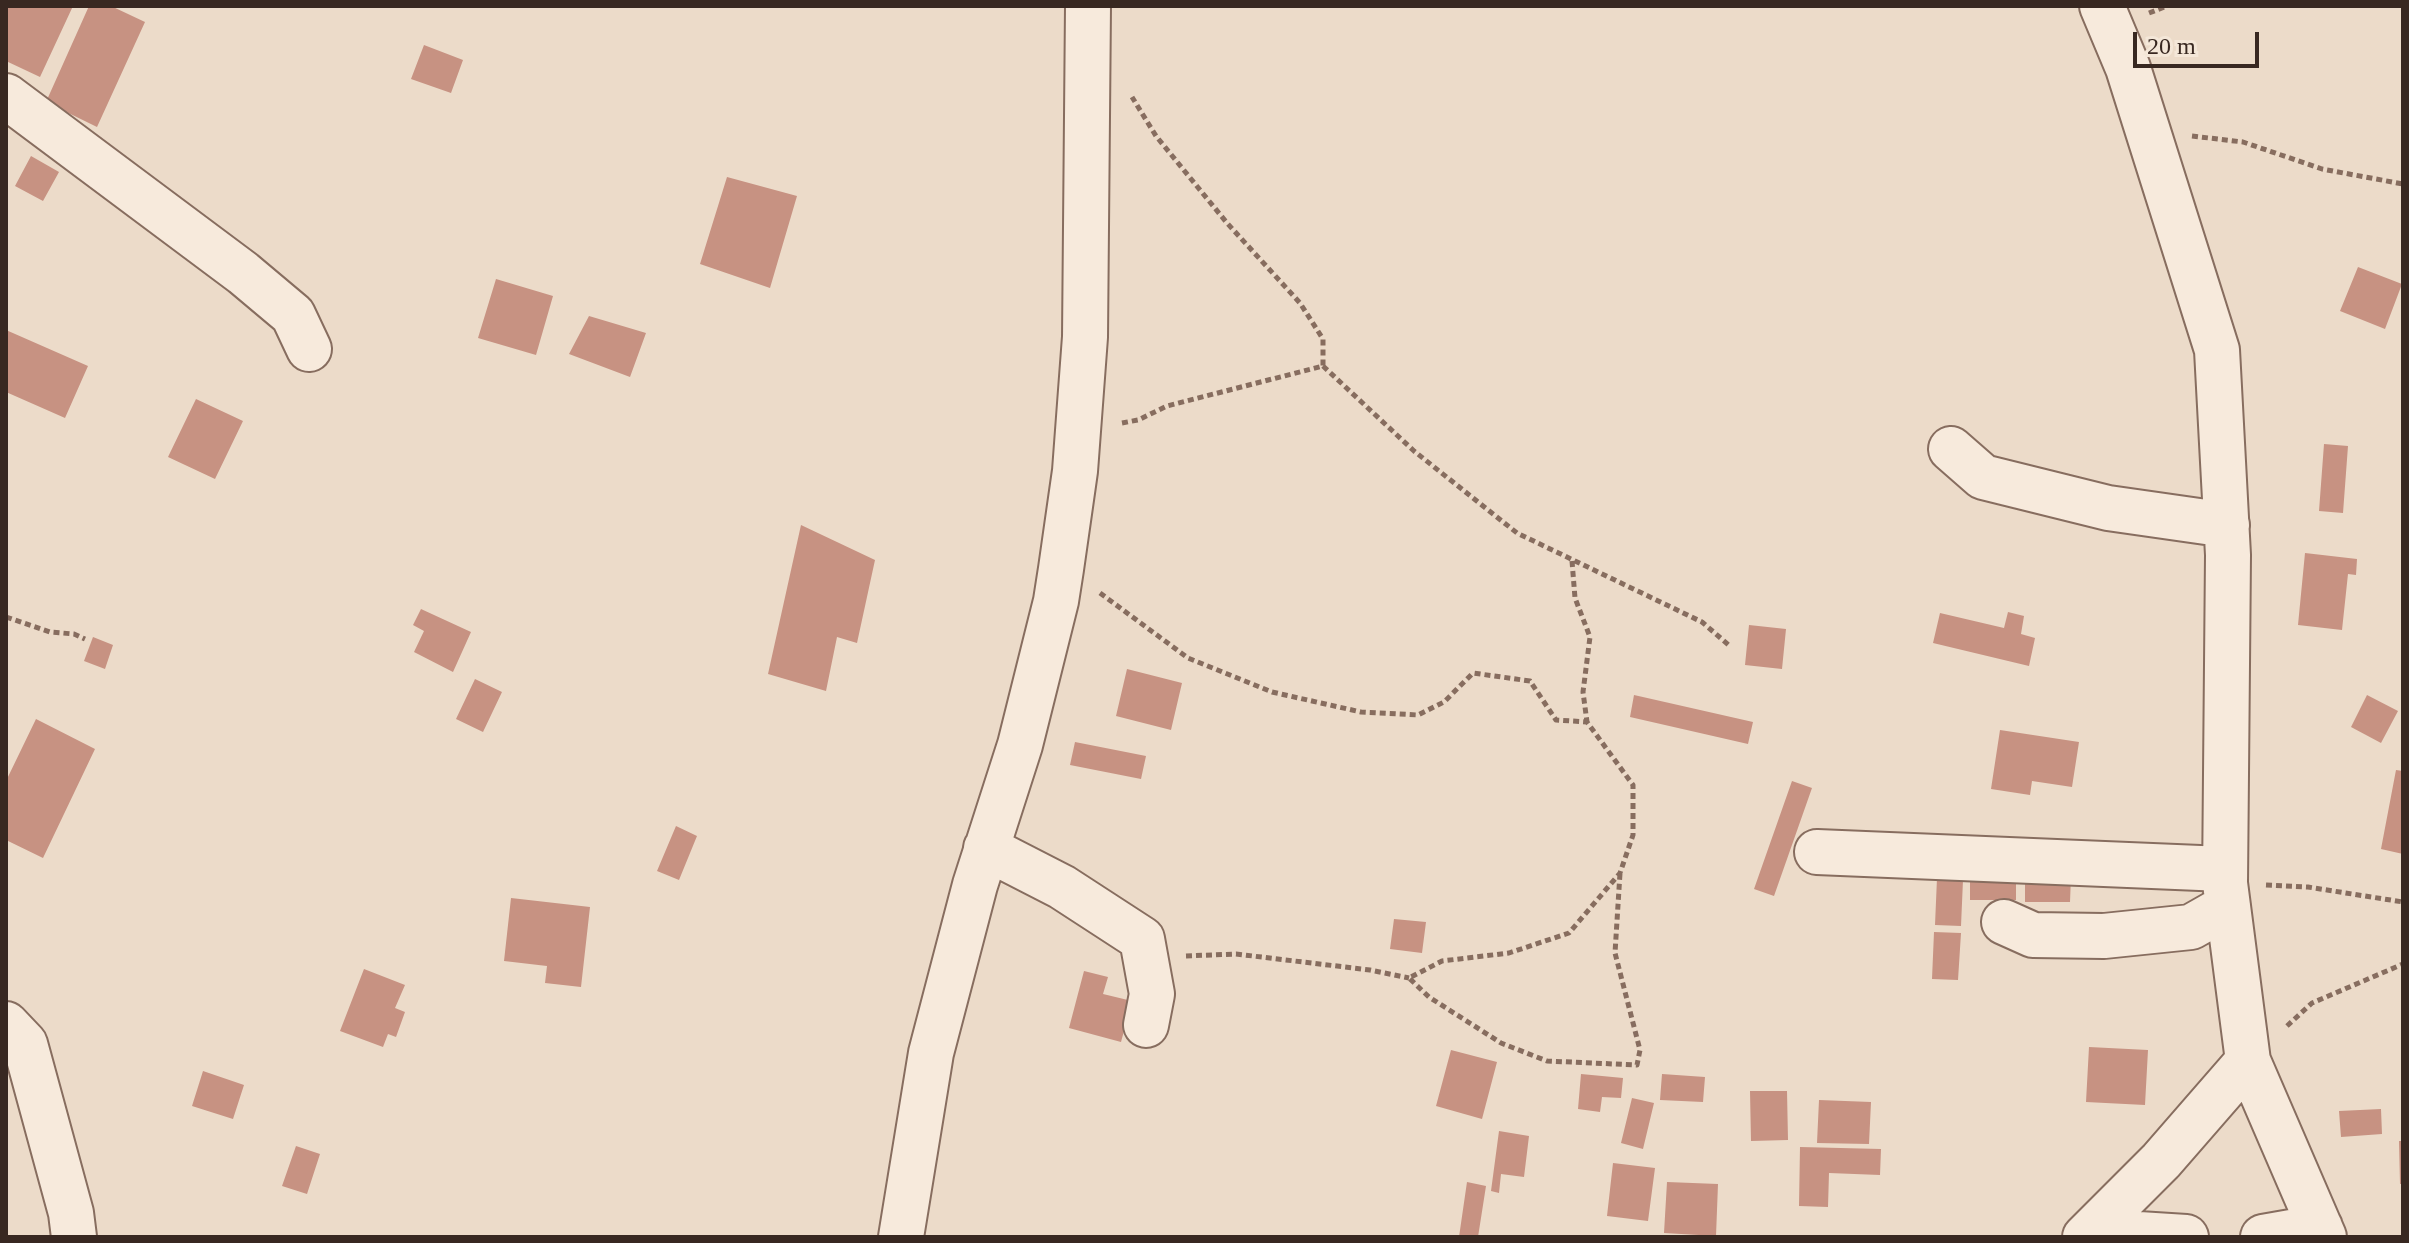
<!DOCTYPE html>
<html>
<head>
<meta charset="utf-8">
<style>
  body { margin:0 }
  #map { position:relative; width:2409px; height:1243px; overflow:hidden; background:#ecdbc9; font-family:"Times New Roman",serif }
  canvas { display:block }
  .frame { position:absolute; inset:0; border:8px solid #382821; pointer-events:none }
  .scale { position:absolute; left:2133px; top:32px; width:126px; height:36px; box-sizing:border-box; border:4px solid #382821; border-top:0; padding-left:10px; font-size:24px; line-height:28px; white-space:nowrap; color:#382821; -webkit-text-stroke:6px #f4e7d8; paint-order:stroke }
</style>
</head>
<body>
<div id="map">
<canvas width="2409" height="1243"></canvas>
<div class="frame"></div>
<div class="scale">20 m</div>
</div>
<script>
const ctx = document.querySelector('canvas').getContext('2d');
ctx.lineJoin = 'round';
function fill(path, color) { ctx.fillStyle = color; ctx.fill(path, 'evenodd'); }
const poly = rows => new Path2D(rows.map(r => 'M' + r).join(''));
function strokePath(path, color, width, dash) { ctx.strokeStyle = color; ctx.lineWidth = width; ctx.lineCap = dash ? 'butt' : 'round'; ctx.setLineDash(dash || []); ctx.stroke(path); }
fill(poly([
  [8,6,73,6,40,77,6,61],
  [89,6,111,6,145,22,97,127,46,102],
  [424,45,463,60,451,93,411,79],
  [31,156,59,172,43,201,15,186],
  [727,177,797,196,770,288,700,264],
  [2358,267,2402,284,2385,329,2340,311],
  [496,279,553,296,536,355,478,338],
  [589,316,646,333,630,377,569,354],
  [6,330,88,366,65,418,6,392],
  [196,399,243,421,215,479,168,457],
  [2324,444,2348,446,2343,513,2319,511],
  [801,525,875,560,857,643,837,637,826,691,768,674],
  [2305,553,2357,559,2356,575,2348,574,2342,630,2298,625],
  [421,609,471,632,453,672,414,652,424,631,413,625],
  [2008,612,2024,616,2021,634,2035,638,2029,666,1933,643,1940,613,2004,628],
  [1749,625,1786,629,1782,669,1745,665],
  [93,637,113,645,105,669,84,661],
  [1127,669,1182,683,1171,730,1116,716],
  [475,679,502,692,483,732,456,719],
  [1634,695,1753,722,1748,744,1630,717],
  [2367,695,2398,711,2381,743,2351,727],
  [36,719,95,749,43,858,6,840,6,781],
  [2000,730,2079,742,2072,787,2032,781,2030,795,1991,789],
  [1075,742,1146,756,1141,779,1070,765],
  [2396,770,2403,771,2403,854,2381,849],
  [1792,781,1812,788,1774,896,1754,889],
  [676,826,697,836,679,880,657,871],
  [1970,874,2016,874,2016,900,1970,900],
  [2025,876,2071,876,2070,902,2025,902],
  [1937,878,1963,880,1961,926,1935,925],
  [511,898,590,907,581,987,545,983,547,966,504,961],
  [1394,919,1426,922,1422,953,1390,949],
  [1934,932,1961,933,1958,980,1932,979],
  [364,969,405,985,395,1008,405,1012,396,1037,388,1034,383,1047,340,1031],
  [1084,971,1108,977,1103,994,1132,1001,1121,1042,1069,1028],
  [2089,1047,2148,1050,2145,1105,2086,1102],
  [1451,1050,1497,1062,1482,1119,1436,1106],
  [203,1071,244,1085,233,1119,192,1106],
  [1581,1074,1623,1078,1621,1098,1602,1097,1600,1112,1578,1109],
  [1662,1074,1705,1077,1703,1102,1660,1100],
  [1750,1091,1787,1091,1788,1140,1751,1141],
  [1632,1098,1654,1103,1643,1149,1621,1143],
  [1819,1100,1871,1102,1869,1144,1817,1143],
  [2381,1109,2382,1134,2341,1137,2339,1111],
  [1499,1131,1529,1136,1524,1177,1501,1174,1499,1193,1491,1191],
  [2399,1141,2403,1141,2403,1184,2400,1184],
  [296,1146,320,1154,307,1194,282,1186],
  [1800,1147,1881,1149,1880,1175,1829,1173,1828,1207,1799,1206],
  [1613,1163,1655,1168,1648,1221,1607,1216],
  [1467,1182,1486,1186,1478,1237,1459,1237],
  [1667,1182,1718,1184,1716,1236,1664,1233]
]), '#c79282');
const street = poly([
  [2102,6,2128,68,2217,350,2228,555,2225,883,2248,1061,2324,1237],
  [6,96,243,273,293,315,309,349],
  [1951,449,1983,477,2108,508,2227,525],
  [986,848,1062,887,1142,939,1152,994,1146,1025],
  [1817,852,2224,869],
  [2004,922,2033,935,2104,936,2191,927,2228,906],
  [6,1024,25,1044,71,1213,74,1237],
  [2091,1231,2186,1237],
  [901,1237,931,1053,975,885,1020,745,1056,601,1061,569,1075,471,1085,337,1088,6],
  [2085,1237,2161,1161,2248,1061],
  [2263,1237,2320,1227]
]);
strokePath(street, '#876d5f', 48);
strokePath(poly([
  [2149,13,2167,6],
  [2192,136,2243,142,2322,169,2403,184],
  [1323,366,1414,451,1517,533,1702,622,1731,647],
  [1122,423,1138,420,1167,406,1323,366,1323,339,1300,303,1227,223,1156,136,1132,97],
  [1572,561,1575,598,1590,637,1583,692,1587,722],
  [1100,593,1188,658,1272,692,1361,712,1418,715,1444,702,1473,673,1530,681,1556,720,1587,722,1633,785,1633,835,1620,873,1569,933,1509,953,1442,961,1409,978,1429,997,1501,1043,1547,1061,1637,1065,1640,1050,1615,953,1620,873],
  [6,617,50,632,74,634,85,639],
  [2266,885,2308,887,2403,902],
  [1186,956,1236,954,1370,970,1409,978],
  [2287,1026,2312,1003,2403,964]
]), '#876d5f', 5, [6, 4]);
strokePath(street, '#f7eadc', 44);
</script>
</body>
</html>
